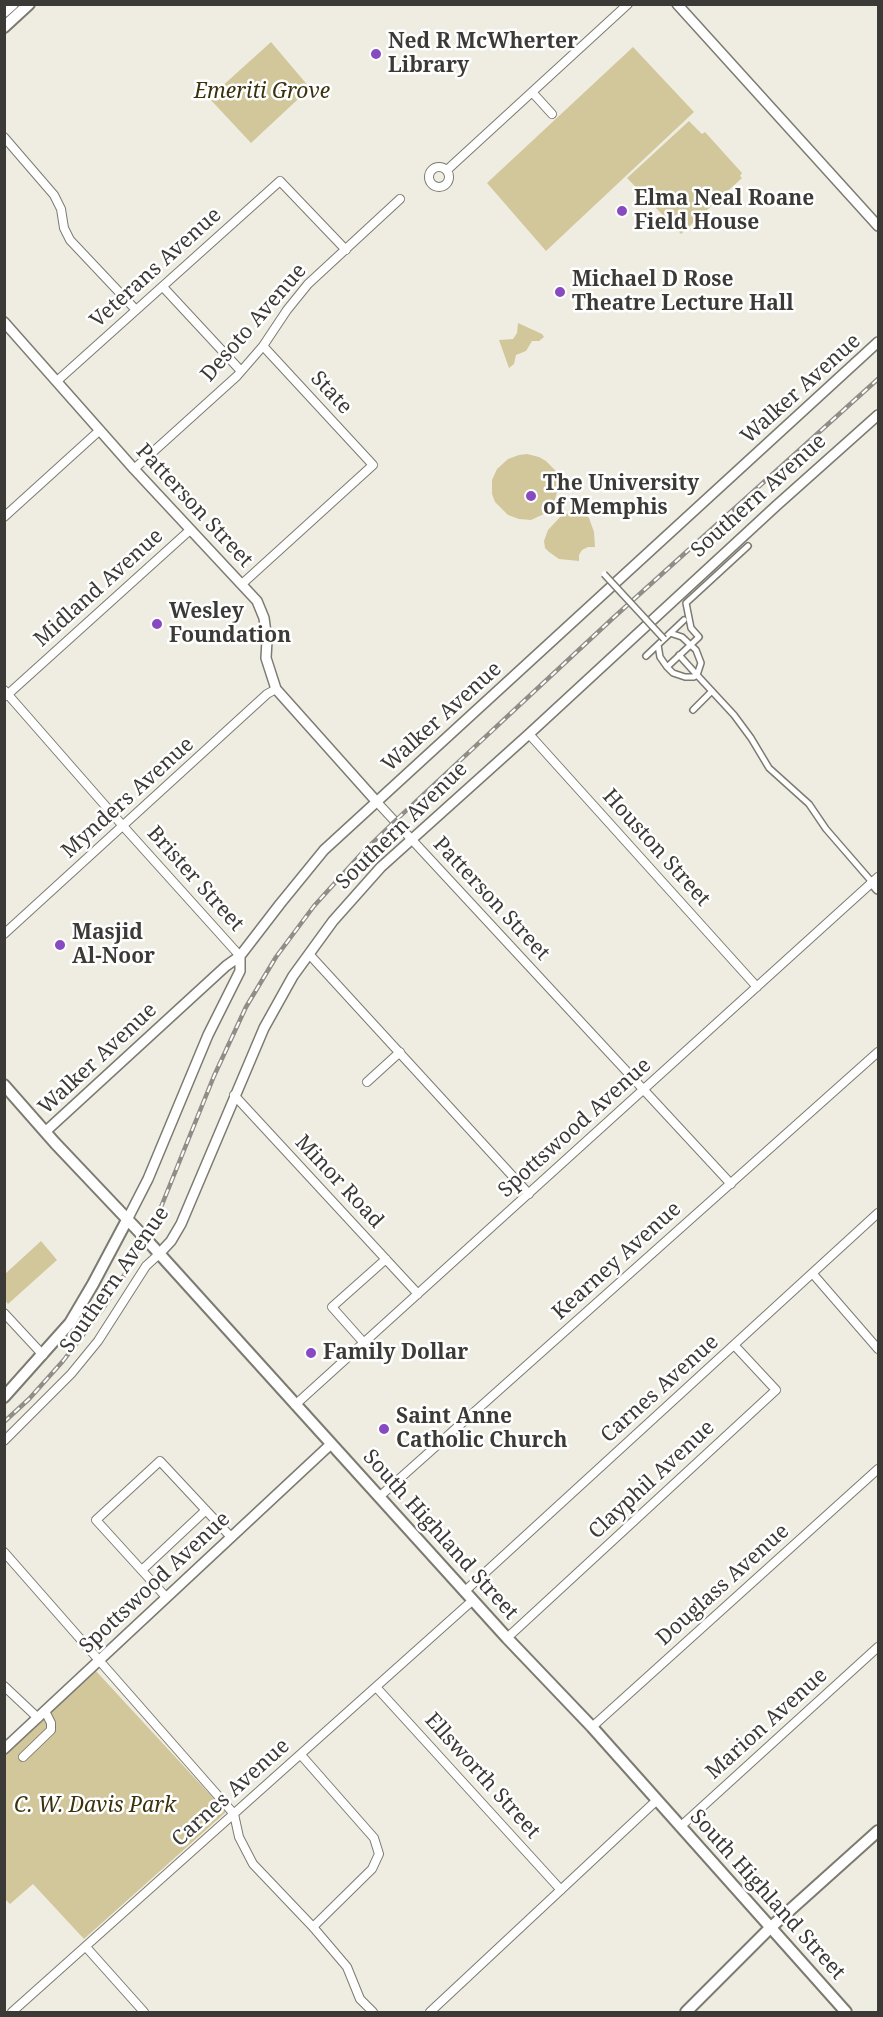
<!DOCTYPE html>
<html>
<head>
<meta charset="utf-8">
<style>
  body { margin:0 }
  #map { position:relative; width:883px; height:2017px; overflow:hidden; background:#efede1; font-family:"Noto Serif",serif }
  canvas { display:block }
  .frame { position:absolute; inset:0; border:6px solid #3b3a36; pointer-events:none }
</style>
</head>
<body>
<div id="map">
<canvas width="883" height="2017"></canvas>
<div class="frame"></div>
</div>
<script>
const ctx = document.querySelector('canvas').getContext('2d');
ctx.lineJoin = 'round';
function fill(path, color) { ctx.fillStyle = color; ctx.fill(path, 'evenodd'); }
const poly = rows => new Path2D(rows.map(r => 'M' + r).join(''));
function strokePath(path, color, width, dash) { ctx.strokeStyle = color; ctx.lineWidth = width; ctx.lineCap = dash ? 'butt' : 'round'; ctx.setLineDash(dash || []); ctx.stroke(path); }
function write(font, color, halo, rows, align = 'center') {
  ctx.font = font + ' "Noto Serif",serif'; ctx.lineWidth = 5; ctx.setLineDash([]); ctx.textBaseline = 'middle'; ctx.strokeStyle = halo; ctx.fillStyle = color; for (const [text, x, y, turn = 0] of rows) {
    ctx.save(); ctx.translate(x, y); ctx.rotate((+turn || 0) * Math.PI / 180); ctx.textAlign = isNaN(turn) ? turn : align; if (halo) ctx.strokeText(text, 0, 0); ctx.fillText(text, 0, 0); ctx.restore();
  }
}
fill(poly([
  [271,42,310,88,251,143,209,98],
  [633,47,694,112,546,251,487,183],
  [689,121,702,134,705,132,742,173,740,176,742,178,681,234,627,178],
  [518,323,542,334,544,337,539,341,532,341,526,351,516,355,514,364,509,368,499,340,513,339,517,333],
  [519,455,527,454,539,457,546,461,557,472,558,489,554,503,544,514,531,520,519,519,508,515,495,502,492,494,492,480,497,469,508,459],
  [580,511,585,513,589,518,594,532,595,547,588,547,582,550,579,555,579,561,559,559,549,552,545,548,544,541,548,530,562,515],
  [41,1241,57,1260,8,1304,5,1300,5,1274],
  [96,1671,226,1812,84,1939,33,1884,10,1904,5,1899,5,1755]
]), '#d2c79a');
const pedestrian = poly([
  [670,633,682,637,696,650,701,663,697,675,679,655],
  [658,645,660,657,667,667,673,673,685,677,694,677,697,675,734,715,751,738,769,768,809,804,826,829,872,882],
  [646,656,684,620],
  [667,667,699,637,691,628,686,603,748,546],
  [693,710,712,691]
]);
const minor = poly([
  [532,92,552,114],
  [4,137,54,195,61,209,64,228,70,240,136,310],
  '429 177a10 10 0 1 1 20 0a10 10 0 1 1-20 0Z',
  [447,170,628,4],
  [163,287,241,371],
  [57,381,280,181,346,250],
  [134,469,237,376,263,346,287,310,308,284,400,199],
  [4,517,100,430],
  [242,584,373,465,263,346],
  [4,690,123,826,240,956],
  [6,696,190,530],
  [529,734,757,987],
  [376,801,731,1184],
  [4,934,267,694,276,689],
  [309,954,529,1194],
  [367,1082,400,1052],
  [234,1095,418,1294],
  [813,1274,878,1349],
  [4,1313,43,1355],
  [364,1343,332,1307,386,1259],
  [295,1405,878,877],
  [4,1441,71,1374,98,1341,146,1266,158,1255],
  [379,1497,878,1052],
  [4,1552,234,1814,239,1837,253,1864,313,1927,347,1967,360,1999,373,2012],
  [142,1570,206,1510],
  [465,1591,878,1213],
  [166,1597,96,1520,160,1461,230,1536],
  [507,1638,776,1390,735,1346],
  [4,1686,38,1718],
  [376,1687,561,1890],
  [592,1727,878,1469],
  [301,1755,374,1838,379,1854,372,1869,313,1927],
  [23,1757,51,1730,51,1723,45,1711],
  [680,1827,878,1647],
  [86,1947,144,2012],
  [12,2012,473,1600],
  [430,2012,657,1800]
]);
const tertiary = poly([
  [677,4,878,226],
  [4,322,134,469,257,601,264,618,267,640,266,658,276,689,376,801],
  [872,882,878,889],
  [45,1132,226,966,240,956,280,904,324,850,878,342],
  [127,1220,148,1179,208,1035,240,971,240,956],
  [158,1255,171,1241,181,1224,264,1028,293,976,333,921,381,867,529,734,776,506,878,415],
  [4,1749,331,1444]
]);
const secondary = poly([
  [4,12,13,4],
  [4,27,29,4],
  [4,1085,55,1143,146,1239,507,1638,592,1727,846,2012],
  [4,1397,70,1323,93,1284,127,1220],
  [686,2012,770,1928,878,1831]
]);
strokePath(pedestrian, '#7d7b71', 8);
strokePath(minor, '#7d7b71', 10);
strokePath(tertiary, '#7d7b71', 12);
strokePath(secondary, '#7d7b71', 14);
strokePath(pedestrian, '#fff', 5);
strokePath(minor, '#fff', 8);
strokePath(tertiary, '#fff', 9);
strokePath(secondary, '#fff', 10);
const rail = poly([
  [4,1422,29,1399,63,1361,102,1310,125,1274,159,1212,214,1076,246,1007,276,957,314,906,362,853,395,821,612,619,878,379]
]);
strokePath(rail, '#8f8d85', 4.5);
strokePath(rail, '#fff', 2, [7]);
const pedestrianBridge = poly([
  [604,574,664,639]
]);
strokePath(pedestrianBridge, '#7d7b71', 8, []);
strokePath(pedestrianBridge, '#fff', 5);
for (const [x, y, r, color] of [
  [376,54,6,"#884ac0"],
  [622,211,6,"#884ac0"],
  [560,292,6,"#884ac0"],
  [531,496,6,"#884ac0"],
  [157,624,6,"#884ac0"],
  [60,945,6,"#884ac0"],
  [311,1353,6,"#884ac0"],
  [384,1429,6,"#884ac0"]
]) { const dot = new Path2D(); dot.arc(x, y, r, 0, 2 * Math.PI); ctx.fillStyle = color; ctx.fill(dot); strokePath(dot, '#fff', 2); }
write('bold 21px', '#3b3a36', '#fff', [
  ["Ned R McWherter",388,42],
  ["Library",388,66],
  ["Elma Neal Roane",634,199],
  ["Field House",634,223],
  ["Michael D Rose",572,280],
  ["Theatre Lecture Hall",572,304],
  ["The University",543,484],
  ["of Memphis",543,508],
  ["Wesley",169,612],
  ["Foundation",169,636],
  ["Masjid",72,933],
  ["Al-Noor",72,957],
  ["Family Dollar",323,1353],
  ["Saint Anne",396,1417],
  ["Catholic Church",396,1441]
], 'left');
write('italic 21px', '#3b320d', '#fff', [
  ["Emeriti Grove",262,92],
  ["C. W. Davis Park",95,1806]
]);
write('21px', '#3b3a36', '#fff', [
  ["Veterans Avenue",156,268,-42],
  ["Desoto Avenue",254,323,-49],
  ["Walker Avenue",801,389,-42],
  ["State",331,393,47],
  ["Southern Avenue",759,496,-42],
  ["Patterson Street",194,506,47],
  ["Midland Avenue",99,588,-42],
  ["Walker Avenue",442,717,-42],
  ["Mynders Avenue",128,798,-42],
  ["Southern Avenue",402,826,-44],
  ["Houston Street",656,848,48],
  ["Brister Street",195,879,48],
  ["Patterson Street",491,899,47],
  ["Walker Avenue",98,1059,-43],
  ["Spottswood Avenue",575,1128,-42],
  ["Minor Road",339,1182,47],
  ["Kearney Avenue",617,1261,-42],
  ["Southern Avenue",115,1280,-55],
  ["Carnes Avenue",660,1389,-42],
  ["Clayphil Avenue",652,1480,-43],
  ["South Highland Street",440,1535,48],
  ["Spottswood Avenue",155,1583,-43],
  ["Douglass Avenue",723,1585,-42],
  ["Marion Avenue",767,1724,-42],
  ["Ellsworth Street",482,1776,48],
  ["Carnes Avenue",231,1793,-42],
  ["South Highland Street",767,1895,48]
]);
</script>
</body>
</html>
